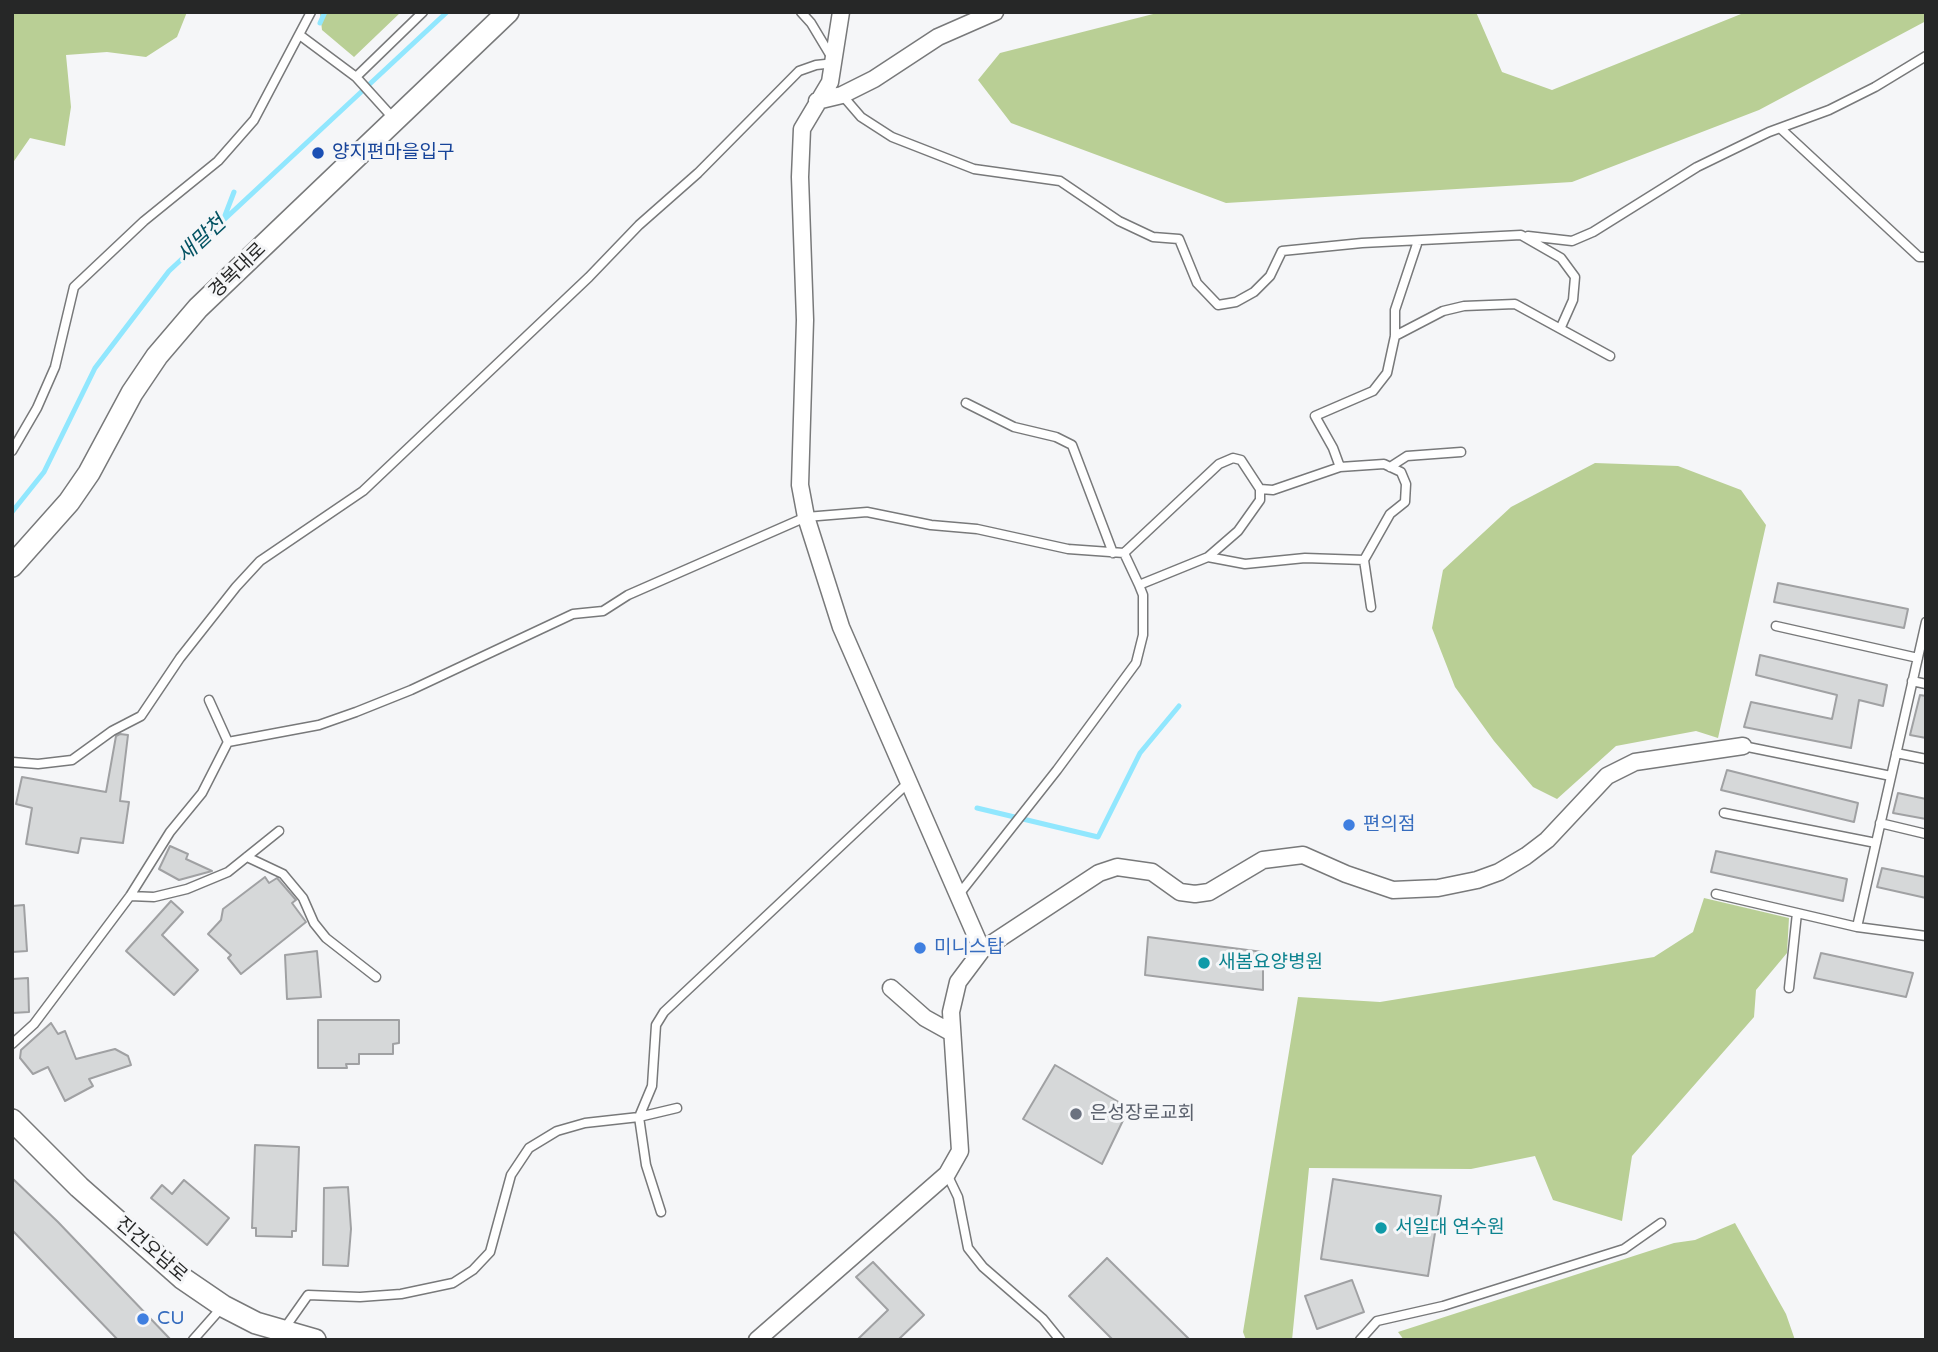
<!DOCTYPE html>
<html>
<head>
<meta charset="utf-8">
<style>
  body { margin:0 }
  #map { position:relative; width:1938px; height:1352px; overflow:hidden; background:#f5f6f8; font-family:"Varela Round",sans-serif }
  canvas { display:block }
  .frame { position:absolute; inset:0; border:14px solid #262727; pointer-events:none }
</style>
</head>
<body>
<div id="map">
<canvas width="1938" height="1352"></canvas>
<div class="frame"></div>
</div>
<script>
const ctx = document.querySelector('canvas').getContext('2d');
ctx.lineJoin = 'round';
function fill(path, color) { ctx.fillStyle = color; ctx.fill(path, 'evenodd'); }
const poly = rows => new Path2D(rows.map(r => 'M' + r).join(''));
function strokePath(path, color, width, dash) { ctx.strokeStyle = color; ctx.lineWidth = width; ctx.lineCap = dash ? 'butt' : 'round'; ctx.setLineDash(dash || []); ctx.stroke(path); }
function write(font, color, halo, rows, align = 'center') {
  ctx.font = font + ' "Varela Round","Noto Sans KR",sans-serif'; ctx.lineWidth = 6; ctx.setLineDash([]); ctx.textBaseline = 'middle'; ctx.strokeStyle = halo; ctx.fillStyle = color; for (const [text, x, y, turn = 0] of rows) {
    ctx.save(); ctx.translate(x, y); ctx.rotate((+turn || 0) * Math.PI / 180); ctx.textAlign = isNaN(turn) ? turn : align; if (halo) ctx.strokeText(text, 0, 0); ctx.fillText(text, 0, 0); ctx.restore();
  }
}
fill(poly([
  [12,12,187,12,177,37,146,57,107,52,66,55,71,107,65,146,30,138,12,164],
  [401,12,354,57,322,30,320,13],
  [1161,12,1476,12,1502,72,1552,90,1746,12,1926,12,1926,21,1759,110,1572,182,1226,203,1011,123,978,80,1000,53],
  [1595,463,1678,466,1741,490,1766,525,1718,738,1696,731,1616,746,1557,799,1533,787,1494,741,1455,687,1432,628,1443,570,1511,507],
  [1704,898,1789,918,1787,953,1756,990,1754,1017,1632,1156,1622,1221,1553,1200,1535,1156,1471,1169,1309,1168,1292,1340,1246,1340,1243,1332,1298,997,1380,1002,1654,957,1693,932],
  [1735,1223,1786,1314,1795,1340,1404,1340,1398,1332,1674,1243,1695,1240]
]), '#b9cf95');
strokePath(poly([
  [320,23,325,12],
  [224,218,234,192],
  [12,512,44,472,95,368,169,271,447,12],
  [977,808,1098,837,1140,753,1179,706]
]), '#91e7fe', 5);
const building = poly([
  [1778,583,1908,609,1904,628,1774,602,1778,583],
  [1760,655,1887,685,1883,706,1859,700,1851,748,1744,727,1751,702,1832,719,1837,695,1756,675,1760,655],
  [1920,695,1926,696,1926,738,1910,735,1920,695],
  [120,734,128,735,120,801,129,802,123,843,81,838,78,853,26,844,32,808,16,804,22,777,106,792,116,736,120,734],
  [1727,770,1858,803,1854,822,1721,790,1727,770],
  [1898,793,1926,799,1926,819,1893,813,1898,793],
  [170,846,188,854,186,859,212,871,179,880,159,869,170,846],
  [1716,851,1847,879,1843,901,1711,872,1716,851],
  [1882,868,1926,877,1926,898,1877,887,1882,868],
  [265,877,269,883,277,878,296,900,292,903,306,922,241,974,228,958,231,955,208,934,221,920,223,909,265,877],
  [171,901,183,912,162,935,198,970,174,995,126,951,171,901],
  [24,905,27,951,12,952,12,906,24,905],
  [1148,937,1263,952,1263,990,1145,975,1148,937],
  [317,951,321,997,287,999,285,955,317,951],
  [1821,953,1913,973,1906,997,1814,978,1821,953],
  [28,978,29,1012,12,1013,12,979,28,978],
  [318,1020,399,1020,399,1043,393,1044,393,1054,359,1054,359,1064,346,1064,347,1068,318,1068,318,1020],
  [51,1023,58,1034,65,1031,76,1059,115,1049,128,1056,131,1065,89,1079,93,1086,65,1101,48,1067,33,1074,20,1058,21,1050,51,1023],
  [1055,1065,1129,1108,1102,1164,1023,1119,1055,1065],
  [255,1145,299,1147,296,1231,292,1231,292,1237,256,1236,256,1228,252,1228,255,1145],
  [12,1178,58,1222,171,1340,118,1340,12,1230,12,1178],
  [1333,1179,1441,1196,1428,1276,1321,1259,1333,1179],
  [184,1180,229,1218,207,1245,151,1198,162,1185,172,1194,184,1180],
  [348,1187,351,1229,348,1266,323,1265,324,1188,348,1187],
  [1107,1258,1190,1340,1113,1340,1069,1296,1107,1258],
  [873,1262,924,1315,898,1340,857,1340,888,1310,856,1277,873,1262],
  [1352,1280,1364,1312,1317,1329,1305,1296,1352,1280]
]);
fill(building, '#d6d8d9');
strokePath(building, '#a0a1a3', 2);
const lane = poly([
  [301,36,356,77,394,119],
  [356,77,423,12],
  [842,95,861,117,892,137,974,169,1060,181,1119,221,1153,237,1179,239,1197,283,1218,305,1236,302,1254,292,1270,276,1282,251,1362,243,1521,235,1561,258,1575,277,1573,300,1561,327],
  [1780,128,1919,257,1926,257],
  [1528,236,1572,241,1593,232,1697,167,1769,132,1829,110,1875,87,1926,56],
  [1395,336,1443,311,1464,306,1515,304,1610,356],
  [966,403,1014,427,1056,437,1072,445,1113,553],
  [12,451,37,408,55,367,74,287,144,221,218,161,254,120,311,12],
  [1340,467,1333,448,1315,416,1373,391,1387,373,1395,336,1395,310,1418,241],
  [1390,467,1407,456,1461,452],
  [1260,489,1273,490,1340,467,1384,464,1401,472,1406,484,1405,502,1390,514,1364,560,1371,607],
  [1124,553,1219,464,1233,458,1241,460,1260,489,1260,500,1238,531,1208,557,1139,585],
  [1208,557,1245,564,1305,558,1364,560],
  [1776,626,1918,658],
  [1912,681,1926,684],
  [209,700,228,742],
  [1743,746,1891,776],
  [1896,753,1926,759],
  [12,762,38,764,72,760,112,731,141,716,180,658,236,587,260,561,363,491,589,277,639,225,698,173,799,71,816,65,835,63,811,23,801,12],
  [1724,813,1876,843],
  [1880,823,1926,834],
  [247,857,283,874,303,898,314,923,326,938,376,977],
  [1716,894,1857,927,1926,622],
  [130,896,154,897,187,889,228,872,279,831],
  [1857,927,1926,936],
  [1789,988,1797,913],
  [12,1044,34,1024,130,896,170,832,202,793,228,742,319,725,356,712,411,690,573,614,603,611,628,595,806,517,867,512,931,525,977,529,1068,549,1124,553,1139,585,1143,595,1143,635,1136,663,1057,770,960,893],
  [947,1174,958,1197,968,1248,983,1267,1043,1319,1060,1340],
  [661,1212,646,1165,639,1117,652,1086,656,1025,664,1012,910,781],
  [284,1329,308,1295,360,1297,401,1294,453,1283,473,1270,490,1252,511,1175,529,1148,557,1131,585,1123,639,1117,677,1108],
  [193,1340,223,1306],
  [1360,1340,1377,1321,1443,1306,1624,1249,1661,1223]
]);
const street = poly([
  [841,12,830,82,802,129,800,177,805,320,800,485,806,517,841,627,982,950],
  [817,101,842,95,874,79,938,37,995,12],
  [891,988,925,1018,952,1033],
  [757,1340,947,1174,960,1151,951,1012,958,982,982,950,1099,873,1117,867,1152,872,1180,892,1195,894,1209,892,1263,860,1303,855,1346,874,1393,890,1438,888,1477,880,1499,872,1526,856,1547,840,1607,776,1635,762,1743,746]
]);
const secondary = poly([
  [12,566,69,502,89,473,132,393,157,356,198,308,508,12],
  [12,1120,79,1187,182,1278,223,1306,256,1323,315,1340]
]);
strokePath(lane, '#78797a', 11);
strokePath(street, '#78797a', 19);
strokePath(secondary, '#78797a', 24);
strokePath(lane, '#fff', 8);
strokePath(street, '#fff', 16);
strokePath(secondary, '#fff', 21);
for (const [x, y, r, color] of [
  [318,153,7,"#1a4fb4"],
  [1349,825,7,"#3f7fe0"],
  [920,948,7,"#3f7fe0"],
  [1204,963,7,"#0f9aa8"],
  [1076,1114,7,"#6b7280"],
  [1381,1228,7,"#0f9aa8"],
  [143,1319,7,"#3f7fe0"]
]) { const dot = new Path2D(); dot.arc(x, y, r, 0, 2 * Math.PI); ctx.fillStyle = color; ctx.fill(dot); strokePath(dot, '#f5f6f8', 2.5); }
write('19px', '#164399', '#f5f6f8', [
  ["양지편마을입구",332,153]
], 'left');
write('19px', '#262727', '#f5f6f8', [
  ["경복대로",238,271,-44],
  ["진건오남로",151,1250,41]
]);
write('19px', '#366cbe', '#f5f6f8', [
  ["편의점",1363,825],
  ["미니스탑",934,948],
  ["CU",157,1319]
], 'left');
write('19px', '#0d838f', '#f5f6f8', [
  ["새봄요양병원",1218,963],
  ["서일대 연수원",1395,1228]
], 'left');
write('19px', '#5b616d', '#f5f6f8', [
  ["은성장로교회",1090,1114]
], 'left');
write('italic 21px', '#045363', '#f5f6f8', [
  ["새말천",202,240,-43]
]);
</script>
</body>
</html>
